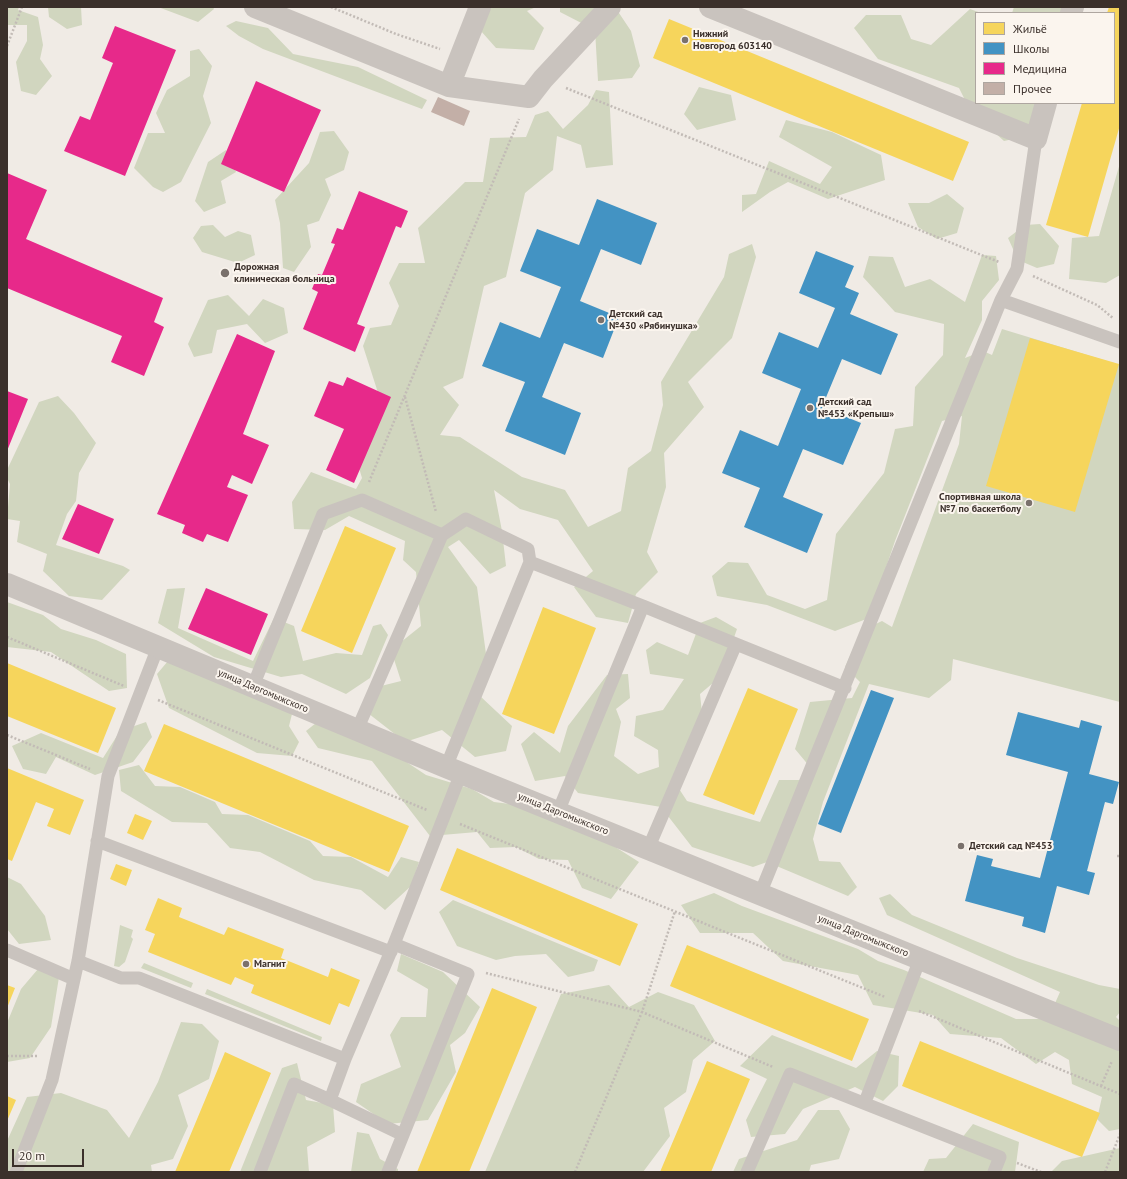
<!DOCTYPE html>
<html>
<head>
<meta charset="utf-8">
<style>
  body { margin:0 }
  #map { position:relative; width:1127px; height:1179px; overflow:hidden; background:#f0ebe5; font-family:"PT Sans",sans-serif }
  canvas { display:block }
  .frame { position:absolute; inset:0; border:8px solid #3b302b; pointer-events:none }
  .legend { position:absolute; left:975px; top:12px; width:140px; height:92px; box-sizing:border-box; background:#fbf5ee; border:1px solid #aea6a0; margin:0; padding:5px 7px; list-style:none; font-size:12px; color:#3b302b }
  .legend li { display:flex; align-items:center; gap:8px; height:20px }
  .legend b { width:20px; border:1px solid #aea6a0 }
  .scale { position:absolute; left:12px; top:1149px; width:72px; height:18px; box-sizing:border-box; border:2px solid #3b302b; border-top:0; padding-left:5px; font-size:12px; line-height:14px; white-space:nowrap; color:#3b302b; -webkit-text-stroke:3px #fbf5ee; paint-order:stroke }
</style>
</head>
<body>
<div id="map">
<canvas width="1127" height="1179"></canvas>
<div class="frame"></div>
<ul class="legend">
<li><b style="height:11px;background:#f6d55c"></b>Жильё</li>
<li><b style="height:11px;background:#4393c3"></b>Школы</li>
<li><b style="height:11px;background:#e7298a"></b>Медицина</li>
<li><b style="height:11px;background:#c3afa7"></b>Прочее</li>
</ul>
<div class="scale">20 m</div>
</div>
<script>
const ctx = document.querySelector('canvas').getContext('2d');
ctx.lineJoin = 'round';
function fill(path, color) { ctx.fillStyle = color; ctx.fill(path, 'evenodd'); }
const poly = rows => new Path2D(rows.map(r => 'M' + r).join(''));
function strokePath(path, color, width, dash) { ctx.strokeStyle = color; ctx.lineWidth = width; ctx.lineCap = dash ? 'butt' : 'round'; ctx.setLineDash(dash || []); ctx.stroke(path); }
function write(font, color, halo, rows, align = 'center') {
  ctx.font = font + ' "PT Sans",sans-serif'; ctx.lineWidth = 4; ctx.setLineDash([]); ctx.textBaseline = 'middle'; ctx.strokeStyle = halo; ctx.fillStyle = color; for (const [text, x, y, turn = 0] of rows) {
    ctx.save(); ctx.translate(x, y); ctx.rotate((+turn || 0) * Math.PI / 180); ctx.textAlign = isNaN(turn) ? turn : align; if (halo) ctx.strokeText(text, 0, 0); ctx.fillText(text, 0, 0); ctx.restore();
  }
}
fill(poly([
  [7,7,19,7,18,10,38,17,43,45,40,59,52,76,36,95,21,91,16,62,27,41,27,25,7,25],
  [48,7,81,7,82,25,67,29,49,17],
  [158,7,213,7,214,9,198,22],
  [482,7,536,7,527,11,544,28,534,50,496,48,473,22],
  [560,7,615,7,631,31,640,66,632,78,598,81,595,30,560,12],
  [1014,7,1084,7,1082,13,1012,13],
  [970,9,981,13,976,13,976,103,1055,103,1046,132,1004,141,970,110,959,88,878,59,854,28,866,15,901,15,911,39,931,45],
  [236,21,268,28,293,54,358,67,427,100,422,109,263,49,239,36,226,26],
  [199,49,212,66,203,96,211,123,181,182,163,192,153,187,134,168,148,133,165,133,156,113,167,90,190,76,190,51],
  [699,87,731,95,736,120,697,130,684,114],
  [596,90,609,92,613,165,586,168,581,145,557,136,553,170,525,193,506,277,484,286,463,378,443,387,459,405,440,435,460,437,522,477,565,490,588,527,621,511,628,468,651,451,663,405,661,382,724,277,729,254,752,244,756,257,732,338,688,382,704,407,664,453,666,487,647,552,658,572,636,594,628,623,596,617,574,587,593,571,558,520,520,509,494,490,502,531,506,566,490,574,459,540,448,547,477,587,488,669,480,696,512,726,506,751,475,757,442,730,405,742,364,710,373,688,401,681,391,650,421,626,416,572,403,560,405,541,349,516,325,530,294,529,292,502,311,472,356,489,362,478,354,451,380,399,363,346,370,328,391,325,399,306,389,283,399,263,425,263,418,228,465,182,483,182,490,138,526,137,535,115,548,111,563,129,588,105],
  [786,120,832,132,881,155,885,180,828,199,788,182,770,192,742,212,742,195,756,194,769,161,820,184,832,167,779,137],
  [334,131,349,152,344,170,325,179,331,195,319,221,307,225,311,247,294,272,283,268,280,223,275,200,309,163,320,132],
  [226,150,236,172,221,181,226,203,204,212,195,201,208,162],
  [1120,163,1120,275,1106,283,1069,279,1072,238,1099,236],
  [947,194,964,208,957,233,937,239,918,227,908,203,929,203],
  [1040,224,1059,246,1054,264,1037,268,1018,260,1008,238,1025,225],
  [213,225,225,237,238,231,251,235,255,255,238,263,202,252,193,238,201,226],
  [982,255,996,256,999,280,982,301,982,320,965,358,983,351,992,355,1002,329,1120,365,1120,702,953,659,951,680,929,698,869,684,823,802,813,839,819,861,840,862,857,887,848,896,767,862,753,867,692,847,661,807,578,793,565,776,535,781,521,744,534,732,560,753,568,726,607,675,628,674,630,698,616,709,621,722,614,756,638,774,659,767,658,750,634,736,636,716,663,710,684,679,650,674,646,650,657,642,688,655,700,623,716,617,737,629,720,677,700,694,702,713,672,778,687,801,760,822,779,780,804,780,810,767,795,749,810,702,852,698,860,682,845,667,861,631,882,621,892,627,959,444,962,416,942,421,895,541,869,618,835,631,767,605,717,596,712,576,728,562,748,563,767,595,805,609,827,600,836,534,884,473,895,429,913,426,915,387,943,355,944,324,895,312,863,277,869,256,893,257,905,287,930,279,965,302],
  [228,295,249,316,263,299,284,308,288,333,265,343,247,324,217,330,212,353,194,357,188,344,208,300],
  [58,396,74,413,96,443,79,473,76,501,67,514,56,545,123,566,130,570,102,600,69,596,43,571,47,554,17,542,20,521,7,519,10,484,7,478,7,470,39,402],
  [185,588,178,628,253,661,274,618,294,626,303,661,336,653,362,655,373,626,381,624,388,635,370,678,346,694,302,674,281,677,214,657,158,623,167,589],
  [7,602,43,615,61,629,96,640,126,654,127,688,109,691,51,652,7,647],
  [168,661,293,710,289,726,299,742,292,756,257,753,169,708,157,674],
  [146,722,152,737,133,762,95,775,56,757,46,774,23,769,12,746,41,733,103,758,120,731],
  [316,723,396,755,426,775,472,789,494,802,526,806,598,836,639,862,611,899,582,888,568,860,539,859,516,847,490,848,477,832,430,836,372,761,318,748,306,731],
  [139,765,155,786,180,787,215,802,222,814,248,815,310,841,323,856,351,857,388,877,401,857,419,862,411,886,385,910,361,890,314,880,260,852,230,848,207,823,172,822,121,791,119,770],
  [7,877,21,884,45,916,51,940,19,944,7,929],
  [714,893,742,906,858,949,878,961,904,970,1016,1019,1048,1019,1060,992,887,915,879,898,890,894,912,915,1017,958,1099,985,1120,989,1120,1012,1116,1017,1120,1021,1120,1129,1109,1131,1097,1119,1102,1097,1072,1084,1069,1060,1055,1052,1036,1064,1001,1038,950,1034,933,1015,873,1005,858,975,783,961,753,933,700,933,681,905],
  [453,900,598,960,594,971,568,977,546,954,515,956,496,960,457,946,439,912],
  [120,925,133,930,131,937,133,939,125,962,119,967,114,966],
  [401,954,443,972,480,1007,465,1033,450,1045,456,1072,428,1120,388,1124,356,1102,361,1084,401,1067,390,1035,401,1017,426,1017,428,989,397,971],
  [144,963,193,983,191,988,141,968],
  [38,969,59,977,51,1027,30,1058,7,1062,7,1023,21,989],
  [609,985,629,1007,658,992,694,1005,715,1041,693,1060,686,1092,664,1108,670,1136,643,1172,485,1172,561,994],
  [207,989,322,1037,321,1041,205,994],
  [181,1022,202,1024,219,1041,209,1079,178,1095,188,1126,173,1159,151,1165,152,1172,7,1172,7,1141,27,1097,61,1093,107,1110,129,1138,158,1082],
  [772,1035,856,1068,877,1051,899,1056,898,1086,883,1101,855,1087,803,1109,785,1134,751,1137,746,1120,767,1079,740,1066],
  [297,1063,306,1100,333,1105,335,1132,307,1147,309,1172,240,1172,282,1068],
  [818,1110,839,1110,850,1129,839,1159,811,1165,809,1172,733,1172,739,1159,797,1140],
  [973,1124,1019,1142,1015,1172,923,1172,929,1159,946,1158],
  [357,1132,369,1134,380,1159,398,1169,398,1172,351,1172],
  [1120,1148,1120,1172,1051,1172,1062,1161]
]), '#d1d6bf');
fill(poly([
  [1109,7,1120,7,1120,125,1088,237,1046,225,1082,103,1114,103,1114,13,1107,13],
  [669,19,969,142,953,181,653,58],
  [1030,338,1119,364,1075,512,986,486],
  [345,526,396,548,352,653,301,631],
  [543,607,596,628,554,734,502,714],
  [7,663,116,708,98,753,7,716],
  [748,688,798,709,754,815,703,795],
  [164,724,409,826,389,872,144,771],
  [7,768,84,800,70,835,47,826,54,809,36,802,12,861,7,859],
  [135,814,152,821,143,840,127,833],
  [457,848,638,924,620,966,440,890],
  [116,864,132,870,126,886,110,879],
  [158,898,182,908,179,917,224,935,228,927,284,949,281,958,328,977,331,968,360,980,349,1007,339,1003,330,1025,251,993,254,985,235,977,231,985,148,952,155,934,145,930],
  [687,945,869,1019,852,1061,670,986],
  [7,985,15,988,7,1008],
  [492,988,537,1007,469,1172,417,1172],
  [920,1041,1100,1113,1082,1157,902,1086],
  [225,1052,271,1073,229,1172,175,1172],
  [707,1061,750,1079,711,1172,660,1172],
  [7,1096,16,1100,7,1121]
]), '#f6d55c');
fill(poly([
  [597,199,657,223,641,265,601,249,580,301,619,317,603,358,564,343,542,397,581,413,565,455,505,431,525,382,482,366,500,322,540,338,561,287,520,271,537,229,579,245],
  [816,251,854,266,845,287,859,293,850,314,898,334,881,375,842,359,822,407,861,423,843,465,803,449,783,497,823,514,807,553,744,527,760,488,722,473,740,430,778,446,801,389,762,373,779,332,818,348,835,308,799,293],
  [871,690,894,698,841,833,818,824],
  [1018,712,1079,728,1081,720,1102,726,1089,774,1119,782,1113,804,1105,802,1087,871,1095,873,1089,895,1057,886,1045,933,1022,926,1024,917,965,901,977,855,993,859,991,866,1040,878,1068,772,1006,755]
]), '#4393c3');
fill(poly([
  [115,26,176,50,125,176,64,151,80,116,90,120,113,63,102,58],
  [256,81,321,110,284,192,221,164],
  [7,173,47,190,26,239,163,298,154,322,164,327,144,376,111,362,122,336,7,288],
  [359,191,408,211,401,228,396,226,357,324,365,327,355,352,303,329,318,292,312,289,318,274,322,275,335,244,331,243,337,228,343,230],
  [237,334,275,351,243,434,269,445,252,484,232,475,227,487,248,495,228,542,207,534,203,542,182,533,185,525,157,514],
  [347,377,391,397,354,483,326,470,344,429,314,416,329,381,343,386],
  [7,391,28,399,7,451],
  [78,504,114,519,99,554,62,539],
  [206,588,268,614,251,655,188,629]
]), '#e7298a');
fill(poly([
  [438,97,470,111,464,126,431,112]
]), '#c3afa7');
strokePath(poly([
  [331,7,396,34,440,49],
  [7,46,22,7],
  [566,88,999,262],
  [1033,276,1097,305,1113,318],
  [405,397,436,512],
  [369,482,519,119],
  [7,637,124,686],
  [158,700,427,810],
  [7,735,90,769],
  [460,824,885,997],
  [1117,856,1120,856],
  [486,973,642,1012,773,1067],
  [919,1011,1120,1094],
  [7,1056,39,1056],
  [1101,1086,1112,1061],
  [1017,1163,1041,1172],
  [575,1172,642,1012,675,911],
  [1105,1172,1120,1134]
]), '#c2bbb6', 2.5, [2, 2]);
strokePath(poly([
  [1001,300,1120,342],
  [442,535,466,519,528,549,530,562],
  [643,606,736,644],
  [253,686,323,514,362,500,442,535,357,730],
  [446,767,530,562,643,606,558,812],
  [97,841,391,952],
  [648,849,736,644,845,688],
  [760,894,1001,300,1017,269,1036,139],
  [7,950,74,979],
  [78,961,121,978,139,978,345,1059],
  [865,1102,920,959],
  [403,1135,330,1100,345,1059,394,944,461,773],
  [16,1172,52,1080,78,961,108,776,158,647],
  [260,1172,294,1084,330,1100],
  [388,1172,468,974,394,944],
  [747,1172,790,1074,1000,1157,994,1172]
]), '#c9c3be', 13);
strokePath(poly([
  [255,7,449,86,529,97,543,79,610,7],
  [710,7,1036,139,1046,103],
  [1071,13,1073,7],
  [449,86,480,7],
  [7,584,446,767,1120,1040]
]), '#c9c3be', 22);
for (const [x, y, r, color] of [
  [685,40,4,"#7a716c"],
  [225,273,5,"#7a716c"],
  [601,320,4,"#7a716c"],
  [810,408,4,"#7a716c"],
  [1029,503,4,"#7a716c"],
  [961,846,4,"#7a716c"],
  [246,964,4,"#7a716c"]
]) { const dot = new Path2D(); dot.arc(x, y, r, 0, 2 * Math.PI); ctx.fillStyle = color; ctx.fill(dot); strokePath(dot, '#fbf5ee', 1.5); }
write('bold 10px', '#3b302b', '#fbf5ee', [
  ["Нижний",693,34],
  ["Новгород 603140",693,46],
  ["Дорожная",234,267],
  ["клиническая больница",234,279],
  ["Детский сад",609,314],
  ["№430 «Рябинушка»",609,326],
  ["Детский сад",818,402],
  ["№453 «Крепыш»",818,414],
  ["Спортивная школа",1021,497,"right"],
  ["№7 по баскетболу",1021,509,"right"],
  ["Детский сад №453",969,846],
  ["Магнит",254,964]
], 'left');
write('10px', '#3b302b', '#fbf5ee', [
  ["улица Даргомыжского",263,691,23],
  ["улица Даргомыжского",563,814,22],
  ["улица Даргомыжского",863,936,22]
]);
</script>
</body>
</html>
